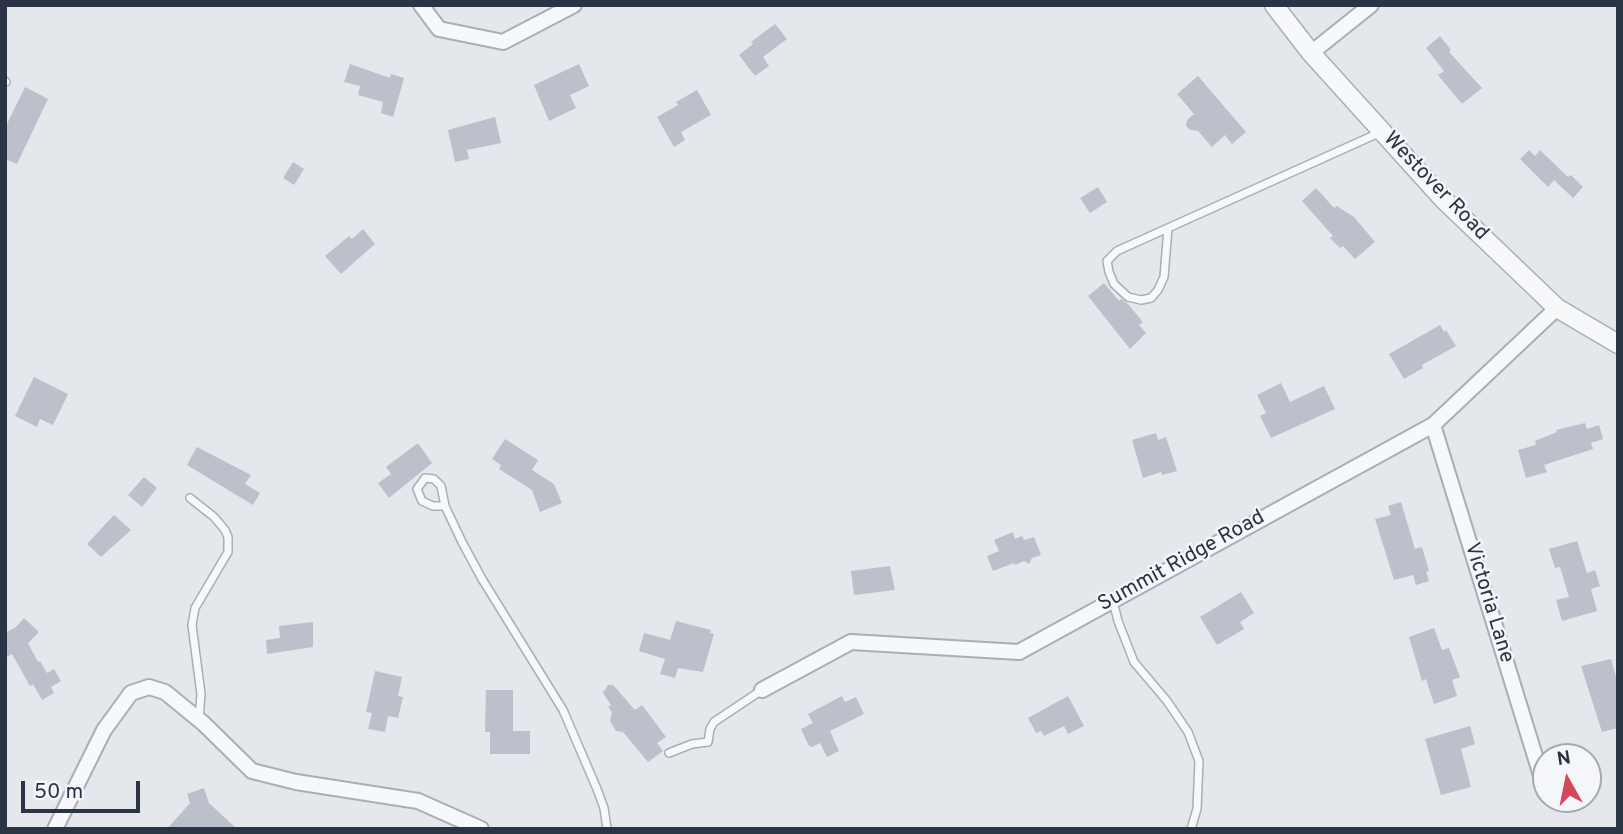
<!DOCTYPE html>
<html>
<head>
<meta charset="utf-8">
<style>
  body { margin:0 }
  #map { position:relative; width:1623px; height:834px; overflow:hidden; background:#e4e7ec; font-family:Overpass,sans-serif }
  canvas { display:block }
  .frame { position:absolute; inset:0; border:7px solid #2b3445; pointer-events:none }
  .north { position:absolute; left:1532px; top:743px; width:70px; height:70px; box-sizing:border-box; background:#f4f6f9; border:2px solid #a4a8b1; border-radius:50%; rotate:351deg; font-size:19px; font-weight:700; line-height:28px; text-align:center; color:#2b3445 }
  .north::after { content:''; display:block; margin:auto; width:24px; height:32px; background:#d1495b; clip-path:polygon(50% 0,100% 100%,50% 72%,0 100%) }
  .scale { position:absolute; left:21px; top:781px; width:119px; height:32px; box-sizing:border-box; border:4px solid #2b3445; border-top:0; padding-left:9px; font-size:21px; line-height:24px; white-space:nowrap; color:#2b3445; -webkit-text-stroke:5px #f4f6f9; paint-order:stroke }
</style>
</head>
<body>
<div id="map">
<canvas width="1623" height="834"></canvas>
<div class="frame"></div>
<div class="north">N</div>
<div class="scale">50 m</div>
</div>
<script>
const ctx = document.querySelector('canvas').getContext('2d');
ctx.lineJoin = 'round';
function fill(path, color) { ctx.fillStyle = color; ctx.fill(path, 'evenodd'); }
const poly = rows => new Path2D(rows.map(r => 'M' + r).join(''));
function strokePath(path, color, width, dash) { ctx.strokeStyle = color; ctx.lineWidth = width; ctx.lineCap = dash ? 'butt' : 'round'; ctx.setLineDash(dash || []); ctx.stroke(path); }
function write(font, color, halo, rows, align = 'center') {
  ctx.font = font + ' Overpass,sans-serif'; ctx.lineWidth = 5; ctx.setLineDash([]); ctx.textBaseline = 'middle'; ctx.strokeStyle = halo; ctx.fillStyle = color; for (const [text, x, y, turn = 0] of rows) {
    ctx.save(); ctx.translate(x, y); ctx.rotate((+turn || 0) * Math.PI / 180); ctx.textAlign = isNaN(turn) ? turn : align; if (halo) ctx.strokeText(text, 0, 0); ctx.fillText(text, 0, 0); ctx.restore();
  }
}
fill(poly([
  [775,24,787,39,763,57,769,66,755,76,739,55,753,44,751,42],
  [1440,36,1451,50,1449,52,1482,88,1462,104,1438,75,1444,71,1426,48],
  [350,64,390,78,391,74,404,78,393,117,381,113,383,102,358,95,360,86,344,82],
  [579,64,589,86,570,95,576,108,549,121,534,85],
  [1198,76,1246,132,1232,144,1225,135,1212,147,1198,131,1190,130,1186,126,1187,120,1194,114,1177,94],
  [25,87,48,99,17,164,5,159,5,128],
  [697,90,711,115,681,132,685,140,674,147,657,117,678,105,676,102],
  [495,117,501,143,467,150,469,159,455,162,448,130],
  [1529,150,1535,156,1540,150,1568,177,1571,175,1583,187,1573,198,1554,180,1548,187,1520,159],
  [293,162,304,169,294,185,283,178],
  [1098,187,1107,202,1090,213,1080,198],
  [1316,188,1334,208,1337,206,1354,217,1375,242,1355,259,1343,246,1340,248,1330,238,1333,236,1302,201],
  [363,229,375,244,341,274,325,256,349,236,352,239],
  [1104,283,1119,301,1121,299,1127,303,1143,322,1139,325,1146,333,1130,349,1088,296],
  [1440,325,1444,332,1446,330,1456,346,1422,365,1423,368,1404,379,1389,354],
  [34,377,68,394,53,425,40,419,37,427,15,416],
  [1281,383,1290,402,1324,386,1335,409,1271,438,1260,416,1266,413,1257,395],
  [1585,423,1587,429,1599,425,1603,439,1591,443,1593,449,1544,465,1547,472,1526,478,1518,450,1536,445,1535,441,1557,432,1556,430],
  [1156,433,1158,440,1166,437,1177,471,1162,475,1161,472,1143,478,1132,440],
  [505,439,538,460,532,470,554,484,562,503,540,512,532,490,499,469,501,465,492,459],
  [418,443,432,463,389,498,378,483,391,474,386,467],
  [197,447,251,475,245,484,260,493,253,505,187,465],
  [144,477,157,488,142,507,128,495],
  [1401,502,1415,549,1422,547,1429,571,1426,572,1429,581,1416,585,1413,575,1394,580,1375,519,1391,515,1388,506],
  [114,515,131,530,101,557,87,544],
  [1013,532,1015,539,1022,536,1024,540,1034,537,1041,555,1032,558,1029,564,1024,561,1015,565,1014,563,993,571,987,556,999,551,994,540],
  [1577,541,1587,573,1595,570,1600,586,1591,589,1597,611,1562,621,1556,600,1569,597,1560,567,1555,568,1549,549],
  [890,566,895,590,854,595,851,571],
  [1241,592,1254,613,1240,622,1244,629,1217,645,1200,617],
  [24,618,39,632,28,643,38,662,40,661,47,673,54,669,61,681,51,687,54,693,42,700,33,684,30,686,12,654,5,658,5,633,16,627],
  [676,621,711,630,710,633,714,634,703,672,678,668,675,678,660,674,665,659,639,651,644,633,670,640],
  [313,622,313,647,267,654,266,640,280,638,279,626],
  [1434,628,1442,650,1449,648,1460,677,1452,680,1457,696,1434,704,1426,679,1422,681,1409,637],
  [1611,659,1618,684,1618,728,1602,732,1581,666],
  [375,671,402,677,398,696,403,697,398,718,388,716,385,732,368,729,372,713,366,712],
  [608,685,613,685,635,710,642,705,666,737,657,743,663,751,648,762,623,732,616,731,610,721,612,712,608,707,611,705,603,693],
  [486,690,513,690,513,731,530,731,530,754,490,754,490,732,485,732],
  [842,696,845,702,856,697,864,714,830,731,839,751,827,757,820,743,812,747,809,746,801,729,813,723,808,714],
  [1068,696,1084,726,1068,734,1064,726,1044,736,1041,731,1036,733,1028,718],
  [1470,726,1475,744,1461,749,1471,787,1441,795,1425,739],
  [204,788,209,803,237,829,167,829,190,803,187,794]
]), '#bbc0ca');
const service = poly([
  [5,81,6,82],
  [1168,228,1164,277,1158,290,1151,298,1141,300,1128,297,1114,284,1109,272,1107,261,1117,251,1381,132],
  [190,498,214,517,225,530,228,537,228,552,195,608,192,625,201,694,199,720],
  [445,506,433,506,422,501,417,489,425,478,434,479,441,486,445,506,462,542,482,579,563,710,597,789,604,808,607,829],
  [1113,601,1118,621,1134,662,1167,701,1188,732,1199,761,1197,809,1191,829],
  [669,753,692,744,708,742,710,729,714,722,762,690]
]);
const minor = poly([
  [421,5,439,29,503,42,574,5],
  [1311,53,1371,5],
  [1433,425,1543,782],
  [762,690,851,642,1019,652,1433,425,1557,308],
  [55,829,104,730,131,693,149,687,165,692,203,723,252,771,296,782,418,801,481,829]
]);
const tertiary = poly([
  [1274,5,1311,53,1444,200,1557,308,1618,344]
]);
strokePath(service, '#a9aeb7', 10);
strokePath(minor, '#a9aeb7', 18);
strokePath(tertiary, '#a9aeb7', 21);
strokePath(service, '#f7f8fa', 7);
strokePath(minor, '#f7f8fa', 14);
strokePath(tertiary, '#f7f8fa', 18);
write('21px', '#2b3445', '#f4f6f9', [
  ["Westover Road",1435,187,46],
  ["Summit Ridge Road",1182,562,-29],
  ["Victoria Lane",1488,603,73]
]);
</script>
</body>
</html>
